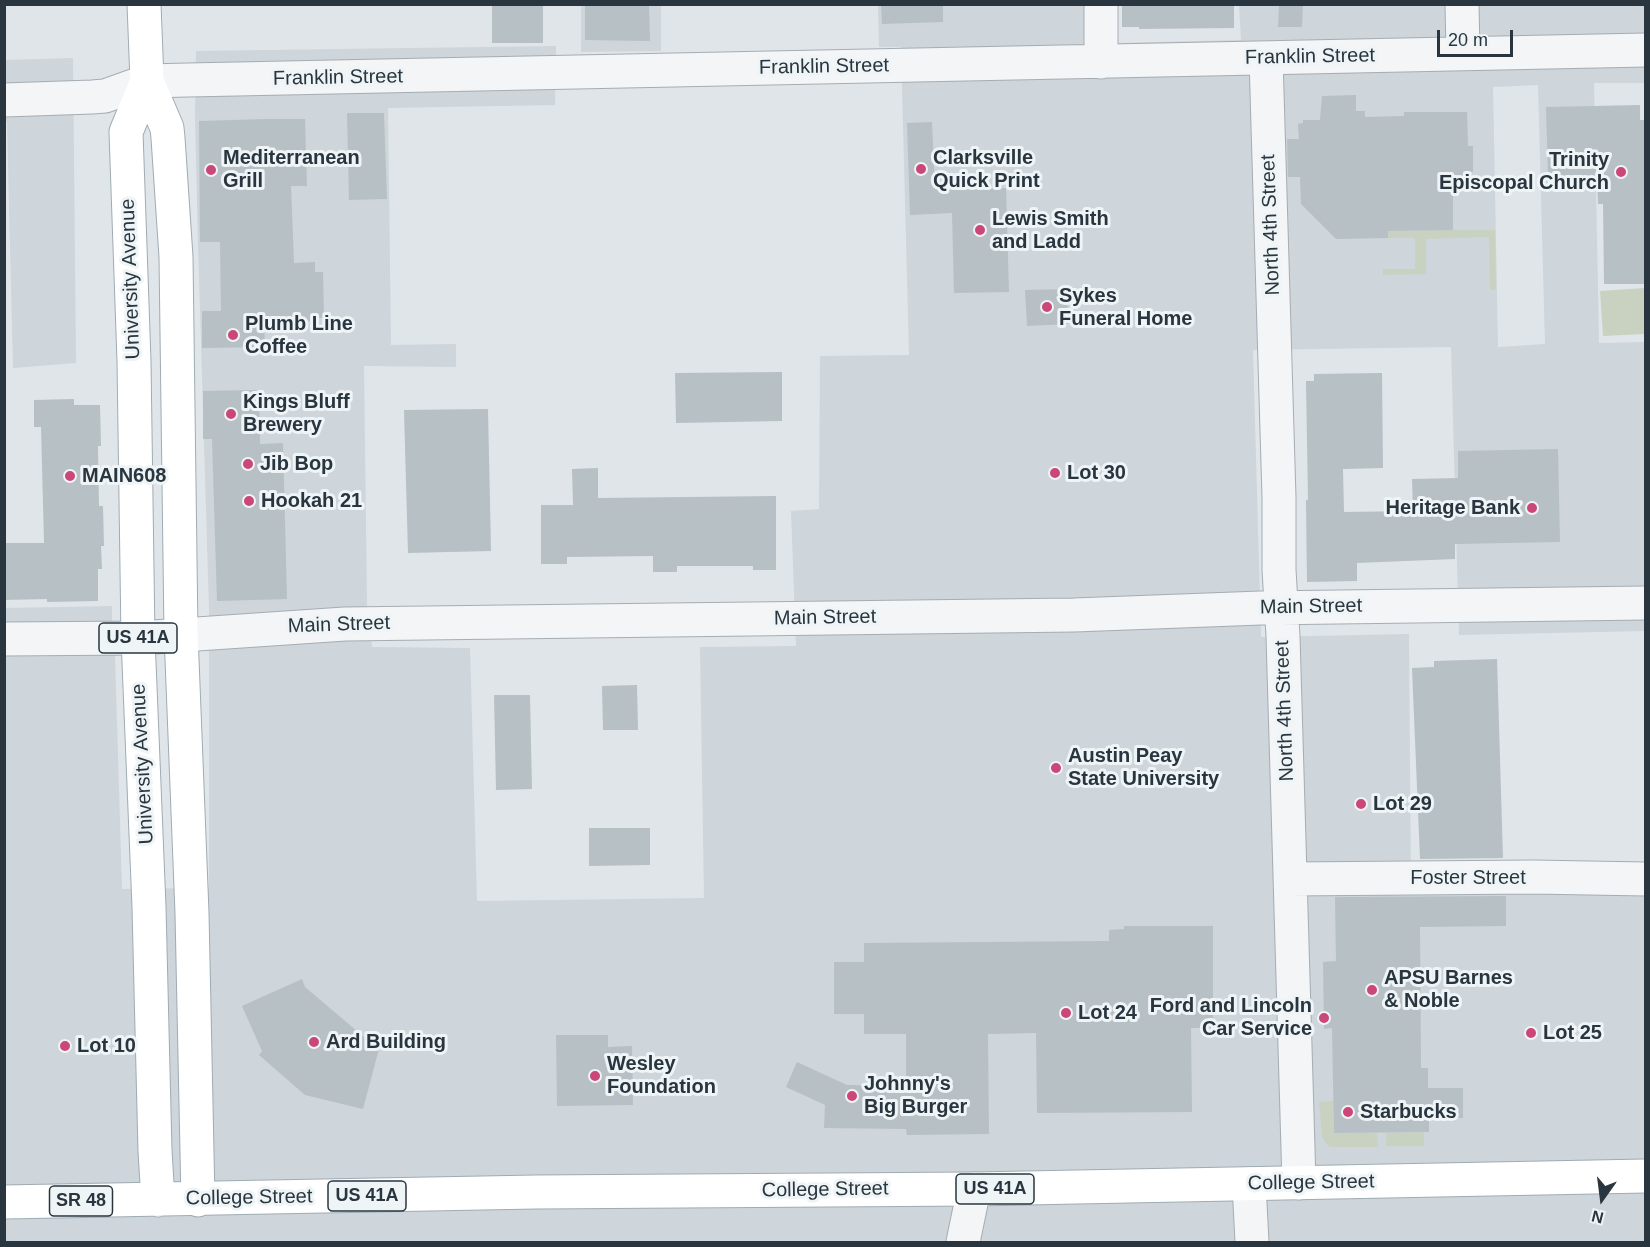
<!DOCTYPE html>
<html>
<head>
<meta charset="utf-8">
<style>
  body { margin:0 }
  #map { position:relative; width:1650px; height:1247px; overflow:hidden; background:#e0e5e9; font-family:Arial,sans-serif }
  canvas { display:block }
  .frame { position:absolute; inset:0; border:6px solid #293640; pointer-events:none }
  .north { position:absolute; left:1572px; top:1169px; width:60px; height:60px; -webkit-text-stroke:4px #eff4f6; paint-order:stroke; rotate:194deg; font-size:16px; font-weight:700; line-height:24px; text-align:center; color:#293640 }
  .north::after { content:''; display:block; margin:auto; width:21px; height:27px; background:#293640; clip-path:polygon(50% 0,100% 100%,50% 72%,0 100%) }
  .scale { position:absolute; left:1437px; top:30px; width:76px; height:27px; box-sizing:border-box; border:3px solid #293640; border-top:0; padding-left:8px; font-size:18px; line-height:21px; white-space:nowrap; color:#293640; -webkit-text-stroke:4px #eff4f6; paint-order:stroke }
</style>
</head>
<body>
<div id="map">
<canvas width="1650" height="1247"></canvas>
<div class="frame"></div>
<div class="north">N</div>
<div class="scale">20 m</div>
</div>
<script>
const ctx = document.querySelector('canvas').getContext('2d');
ctx.lineJoin = 'round';
function fill(path, color) { ctx.fillStyle = color; ctx.fill(path, 'evenodd'); }
const poly = rows => new Path2D(rows.map(r => 'M' + r).join(''));
function strokePath(path, color, width, dash) { ctx.strokeStyle = color; ctx.lineWidth = width; ctx.lineCap = dash ? 'butt' : 'round'; ctx.setLineDash(dash || []); ctx.stroke(path); }
function write(font, color, halo, rows, align = 'center') {
  ctx.font = font + ' Arial,sans-serif'; ctx.lineWidth = 6; ctx.setLineDash([]); ctx.textBaseline = 'middle'; ctx.strokeStyle = halo; ctx.fillStyle = color; for (const [text, x, y, turn = 0] of rows) {
    ctx.save(); ctx.translate(x, y); ctx.rotate((+turn || 0) * Math.PI / 180); ctx.textAlign = isNaN(turn) ? turn : align; if (halo) ctx.strokeText(text, 0, 0); ctx.fillText(text, 0, 0); ctx.restore();
  }
}
fill(poly([
  [581,5,661,5,661,51,581,52],
  [878,5,1116,5,1117,43,1241,40,1239,5,1645,5,1645,83,1594,83,1599,343,1645,342,1645,631,1459,635,1451,347,1253,350,1261,637,1409,634,1411,891,1645,889,1645,1242,5,1242,4,608,112,606,112,653,115,656,122,889,209,888,209,609,198,244,195,116,196,51,556,46,555,105,388,108,391,345,456,344,456,367,364,366,367,606,372,647,470,648,477,901,704,898,700,647,796,646,791,511,819,509,820,356,909,355,901,47,879,47],
  [1538,85,1545,344,1498,347,1493,87],
  [73,58,76,363,13,368,7,122,4,122,4,60]
]), '#ced5db');
fill(poly([
  [1387,175,1406,205,1407,231,1419,231,1419,205,1425,230,1495,230,1496,289,1490,290,1489,237,1426,239,1426,274,1383,275,1383,269,1415,269,1415,238,1388,238],
  [1645,288,1645,334,1603,336,1600,291],
  [1333,1101,1334,1133,1377,1133,1378,1147,1330,1147,1324,1141,1322,1135,1319,1102],
  [1424,1132,1424,1146,1386,1146,1386,1133]
]), '#c9d2c1');
fill(poly([
  [492,4,543,4,543,43,492,43],
  [585,4,649,4,650,41,585,40],
  [881,4,943,4,943,22,882,24],
  [1122,4,1234,4,1234,28,1139,29,1139,27,1122,27],
  [1279,4,1303,4,1302,27,1278,27],
  [1356,95,1356,111,1365,111,1365,117,1404,116,1404,112,1467,112,1468,146,1473,146,1473,172,1470,172,1470,181,1453,181,1453,230,1388,231,1388,238,1336,239,1301,204,1300,177,1288,177,1287,139,1299,139,1298,124,1303,123,1303,120,1320,120,1322,96],
  [1640,105,1640,120,1646,120,1646,284,1604,284,1603,204,1598,204,1597,178,1561,181,1560,175,1548,175,1546,107],
  [347,113,384,113,387,199,349,200],
  [267,119,305,119,307,186,291,186,294,263,315,262,315,272,323,272,324,318,316,318,316,321,264,321,265,347,202,348,202,311,221,311,220,242,200,242,199,121],
  [932,122,935,189,1006,188,1009,292,954,293,952,213,910,215,907,123],
  [1067,289,1068,324,1027,326,1025,290],
  [782,372,782,421,676,423,675,373],
  [1382,373,1383,468,1343,469,1344,512,1413,511,1412,479,1458,478,1458,451,1558,449,1560,542,1455,544,1455,559,1357,563,1357,581,1307,582,1306,500,1308,500,1306,381,1314,381,1314,374],
  [259,390,260,444,283,443,287,599,217,601,212,439,203,439,203,391],
  [74,399,74,405,100,405,101,446,98,446,99,506,103,506,104,546,101,546,102,569,98,569,98,601,47,602,47,599,4,600,4,543,44,543,41,427,34,427,34,400],
  [488,409,491,551,408,553,404,410],
  [598,468,598,498,776,496,776,570,753,570,753,566,677,566,677,572,653,572,653,556,567,557,567,564,541,564,541,505,573,505,572,469],
  [1497,659,1503,858,1420,859,1412,668,1434,667,1434,661],
  [637,685,638,730,603,730,602,686],
  [494,695,530,695,532,789,496,790],
  [589,828,650,828,650,865,589,866],
  [1506,896,1506,926,1420,927,1421,1068,1428,1068,1428,1088,1463,1088,1463,1118,1429,1119,1429,1132,1334,1133,1332,1028,1324,1029,1323,962,1336,961,1335,897],
  [1124,926,1213,926,1213,1028,1191,1028,1192,1112,1037,1113,1036,1033,988,1034,989,1134,907,1135,906,1129,824,1128,825,1105,786,1087,797,1062,847,1085,906,1086,906,1034,864,1034,864,1014,834,1014,834,962,864,962,864,943,1109,941,1109,930,1124,929],
  [302,979,305,987,371,1043,380,1045,363,1109,305,1095,259,1055,262,1051,242,1006],
  [556,1035,608,1035,608,1047,632,1046,633,1105,557,1106]
]), '#b7c0c5');
const minor = poly([
  [1462,4,1463,53],
  [1266,58,1279,498,1279,570,1283,636,1299,1183],
  [1101,62,1101,4],
  [4,100,92,97,105,96,147,81,188,80,1646,50],
  [4,639,138,638,345,624,1074,615,1261,608,1646,603],
  [1290,879,1533,877,1646,879],
  [1249,1184,1252,1242],
  [963,1242,974,1189]
]);
const major = poly([
  [144,4,147,81,167,128,168,138,176,257,181,634,192,913,198,1200],
  [147,81,126,132,134,361,138,638,149,907,155,1151,158,1200],
  [4,1202,536,1192,974,1189,1646,1176]
]);
strokePath(minor, '#a5adb3', 35);
strokePath(major, '#9facb4', 35);
strokePath(minor, '#f3f5f7', 33);
strokePath(major, '#fff', 33);
for (const [x, y, r, color] of [
  [921,169,6,"#cb4778"],
  [211,170,6,"#cb4778"],
  [1621,172,6,"#cb4778"],
  [980,230,6,"#cb4778"],
  [1047,307,6,"#cb4778"],
  [233,335,6,"#cb4778"],
  [231,414,6,"#cb4778"],
  [248,464,6,"#cb4778"],
  [1055,473,6,"#cb4778"],
  [70,476,6,"#cb4778"],
  [249,501,6,"#cb4778"],
  [1532,508,6,"#cb4778"],
  [1056,768,6,"#cb4778"],
  [1361,804,6,"#cb4778"],
  [1372,990,6,"#cb4778"],
  [1066,1013,6,"#cb4778"],
  [1324,1018,6,"#cb4778"],
  [1531,1033,6,"#cb4778"],
  [314,1042,6,"#cb4778"],
  [65,1046,6,"#cb4778"],
  [595,1076,6,"#cb4778"],
  [852,1096,6,"#cb4778"],
  [1348,1112,6,"#cb4778"]
]) { const dot = new Path2D(); dot.arc(x, y, r, 0, 2 * Math.PI); ctx.fillStyle = color; ctx.fill(dot); strokePath(dot, '#eff4f6', 2); }
for (const [x, y, w] of [
  [138,638,78],
  [995,1189,78],
  [367,1196,78],
  [81,1201,63]
]) { const box = new Path2D(); box.roundRect(x - w / 2, y - 15, w, 30, 4.5); ctx.fillStyle = '#eff4f6'; ctx.fill(box); strokePath(box, '#293640', 1.5); }
write('bold 18px', '#293640', null, [
  ["US 41A",138,638],
  ["US 41A",995,1189],
  ["US 41A",367,1196],
  ["SR 48",81,1201]
]);
write('20px', '#293640', '#eff4f6', [
  ["Franklin Street",1310,57,-1],
  ["Franklin Street",824,67,-1],
  ["Franklin Street",338,78,-1],
  ["North 4th Street",1271,225,-92],
  ["University Avenue",131,279,-92],
  ["Main Street",1311,607,-1],
  ["Main Street",825,618,-1],
  ["Main Street",339,625,-2],
  ["North 4th Street",1285,711,-92],
  ["University Avenue",143,764,-93],
  ["Foster Street",1468,878],
  ["College Street",1311,1183,-1],
  ["College Street",825,1190,-1],
  ["College Street",249,1198,-1]
]);
write('bold 20px', '#293640', '#eff4f6', [
  ["Mediterranean",223,158],
  ["Grill",223,181],
  ["Clarksville",933,158],
  ["Quick Print",933,181],
  ["Trinity",1609,160,"right"],
  ["Episcopal Church",1609,183,"right"],
  ["Lewis Smith",992,219],
  ["and Ladd",992,242],
  ["Sykes",1059,296],
  ["Funeral Home",1059,319],
  ["Plumb Line",245,324],
  ["Coffee",245,347],
  ["Kings Bluff",243,402],
  ["Brewery",243,425],
  ["Jib Bop",260,464],
  ["Lot 30",1067,473],
  ["MAIN608",82,476],
  ["Hookah 21",261,501],
  ["Heritage Bank",1520,508,"right"],
  ["Austin Peay",1068,756],
  ["State University",1068,779],
  ["Lot 29",1373,804],
  ["APSU Barnes",1384,978],
  ["& Noble",1384,1001],
  ["Ford and Lincoln",1312,1006,"right"],
  ["Car Service",1312,1029,"right"],
  ["Lot 24",1078,1013],
  ["Lot 25",1543,1033],
  ["Ard Building",326,1042],
  ["Lot 10",77,1046],
  ["Wesley",607,1064],
  ["Foundation",607,1087],
  ["Johnny's",864,1084],
  ["Big Burger",864,1107],
  ["Starbucks",1360,1112]
], 'left');
</script>
</body>
</html>
